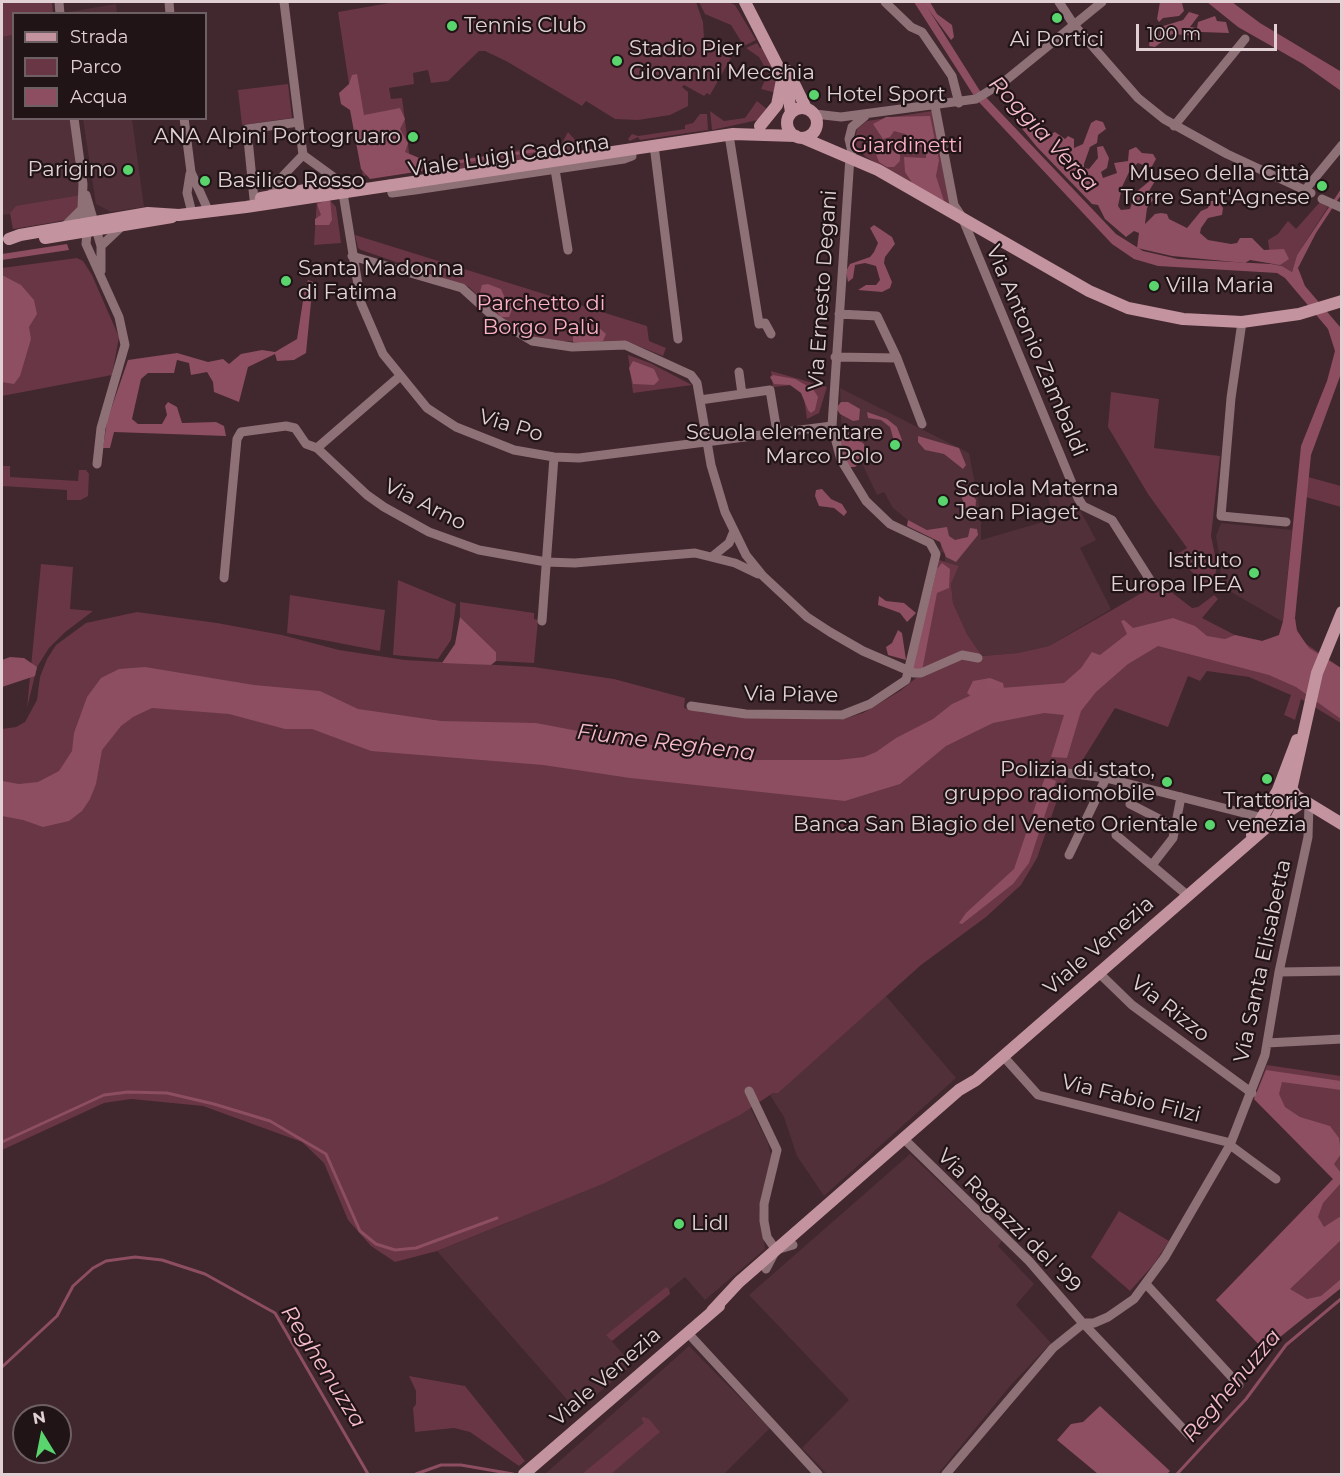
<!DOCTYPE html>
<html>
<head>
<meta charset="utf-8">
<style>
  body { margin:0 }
  #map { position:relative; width:1343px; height:1476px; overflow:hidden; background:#41272e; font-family:Montserrat,sans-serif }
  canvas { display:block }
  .frame { position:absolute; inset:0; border:3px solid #e1d0d4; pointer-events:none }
  .legend { position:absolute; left:12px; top:12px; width:195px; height:108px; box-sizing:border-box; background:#201417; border:2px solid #6d5f63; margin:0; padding:8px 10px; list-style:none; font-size:18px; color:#e1d0d4 }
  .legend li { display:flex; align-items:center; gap:12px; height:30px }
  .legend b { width:30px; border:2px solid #6d5f63 }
  .north { position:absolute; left:12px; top:1404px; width:60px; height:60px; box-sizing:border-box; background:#201417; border:2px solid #6d5f63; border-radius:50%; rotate:350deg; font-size:16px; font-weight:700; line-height:24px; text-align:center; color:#e1d0d4 }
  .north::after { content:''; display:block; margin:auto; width:21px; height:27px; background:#5ad56e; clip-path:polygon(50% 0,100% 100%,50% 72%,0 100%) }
  .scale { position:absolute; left:1136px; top:24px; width:141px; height:27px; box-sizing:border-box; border:3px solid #e1d0d4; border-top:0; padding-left:8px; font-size:18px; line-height:21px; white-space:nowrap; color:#e1d0d4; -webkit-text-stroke:4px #201417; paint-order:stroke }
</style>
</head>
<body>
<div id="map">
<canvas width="1343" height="1476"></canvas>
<div class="frame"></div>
<ul class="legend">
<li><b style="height:8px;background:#c3949f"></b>Strada</li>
<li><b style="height:16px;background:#683644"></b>Parco</li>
<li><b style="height:16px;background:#8c4e60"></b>Acqua</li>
</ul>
<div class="north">N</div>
<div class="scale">100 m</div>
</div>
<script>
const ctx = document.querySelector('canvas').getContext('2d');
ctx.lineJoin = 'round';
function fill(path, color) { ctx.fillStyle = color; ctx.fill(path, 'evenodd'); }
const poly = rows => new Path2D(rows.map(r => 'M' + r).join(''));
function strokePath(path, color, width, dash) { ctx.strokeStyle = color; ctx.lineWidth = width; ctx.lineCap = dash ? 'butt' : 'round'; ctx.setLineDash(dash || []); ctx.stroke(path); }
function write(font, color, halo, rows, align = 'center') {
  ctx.font = font + ' Montserrat,sans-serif'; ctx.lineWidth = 4.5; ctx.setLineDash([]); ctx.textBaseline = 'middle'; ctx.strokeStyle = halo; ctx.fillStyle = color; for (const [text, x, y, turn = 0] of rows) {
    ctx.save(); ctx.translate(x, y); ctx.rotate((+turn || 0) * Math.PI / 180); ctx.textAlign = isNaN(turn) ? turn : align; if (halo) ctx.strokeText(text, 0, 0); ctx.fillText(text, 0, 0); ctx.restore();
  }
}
fill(poly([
  [116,4,117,13,68,13,68,12],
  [13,35,14,118,70,119,81,195,57,222,13,229,10,214,2,215,2,37],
  [83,119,132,119,144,207,111,212,96,204],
  [840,388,969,453,981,515,981,540,1053,519,1046,486,1072,495,1096,540,1080,548,1111,609,1049,646,1019,653,982,656,967,634,953,603,951,584,959,566,945,562,945,553,940,552,942,537,909,521,893,508,884,492,877,495,850,438,845,440,841,419],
  [1221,523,1292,530,1283,622,1224,588,1220,574,1221,566,1216,536],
  [886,996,956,1078,824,1196,797,1156,784,1117,770,1095],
  [747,1101,768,1143,771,1156,759,1207,765,1249,705,1300,685,1277,610,1339,632,1365,577,1411,437,1251,509,1222],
  [910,1154,1002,1241,998,1246,1034,1284,1016,1305,1051,1343,1010,1386,938,1474,827,1474,802,1448,849,1400,749,1295],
  [689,1346,770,1428,724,1474,545,1474]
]), '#513039');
fill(poly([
  [2,2,52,2,53,13,14,14,13,35,2,37],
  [395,2,696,2,703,22,704,38,731,50,728,56,731,58,710,95,707,93,704,96,684,85,682,87,688,92,688,106,670,115,638,120,615,119,586,101,582,106,506,61,485,51,479,51,448,81,431,83,428,70,413,73,414,84,389,88,391,99,402,98,411,167,363,176,338,12],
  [699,2,729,2,735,5,756,40,744,46,731,25,705,14],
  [757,43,760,48,767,45,778,80,777,93,761,89,768,73,759,57,746,48],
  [288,84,292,118,242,125,238,90],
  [757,101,768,110,758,120,712,130,710,111,724,121,745,118],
  [932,111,950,206,866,157,854,145,857,129,867,121],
  [700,114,707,114,708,130,640,140,638,137,630,141,628,139,632,134,638,136,685,129,685,125,693,123],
  [568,132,577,142,569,154,443,172,440,170,439,163,562,143],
  [81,195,80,206,66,220,13,229,10,213,16,206],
  [328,198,336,207,341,243,314,245,317,199],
  [1320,202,1328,207,1297,255,1292,272,1282,266,1271,264,1268,240,1278,234,1288,221,1296,229],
  [355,235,647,326,649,341,666,348,663,356,631,343,560,341,533,337,499,317,469,287,361,250,358,248],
  [77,258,83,261,92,275,119,337,112,375,2,396,2,268],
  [628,355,650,363,692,385,633,393],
  [771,371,827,387,819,413,807,419,802,384,773,387],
  [1111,392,1159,399,1154,448,1220,456,1211,536,1217,565,1214,583,1209,589,1175,555,1187,548,1148,494,1108,427],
  [2,466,10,466,10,477,78,481,79,470,86,470,89,474,88,496,81,500,67,500,67,490,2,486],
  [1308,477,1341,486,1341,507,1306,497],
  [939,560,959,566,951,584,953,603,967,634,982,656,1018,653,1049,646,1147,590,1145,587,1161,584,1192,608,1198,607,1214,595,1218,599,1202,618,1235,635,1262,641,1270,640,1279,635,1284,616,1295,618,1296,628,1305,643,1341,668,1341,723,1301,699,1295,720,1291,718,1284,715,1291,695,1249,677,1207,671,1200,681,1188,676,1168,727,1115,708,1084,758,1080,770,1073,770,1062,786,1037,858,1021,885,986,917,921,965,778,1093,773,1093,740,1115,605,1183,437,1251,395,1262,371,1246,348,1220,324,1163,302,1142,203,1106,131,1099,104,1103,2,1150,2,729,16,727,25,722,37,700,40,677,47,659,56,645,86,623,137,612,217,623,282,635,339,650,405,660,534,667,614,679,685,698,684,708,705,713,840,720,863,713,900,691,917,677,914,673],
  [41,564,73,567,70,609,93,611,64,633,49,648,37,667,27,708],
  [398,580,456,604,451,640,438,659,393,655],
  [290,595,385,610,380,651,287,633],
  [460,602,534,613,534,619,538,620,534,663,496,661,496,652,460,617],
  [1267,1065,1341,1076,1341,1288,1275,1341,1267,1353,1216,1300,1333,1179,1254,1099],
  [1119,1211,1169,1241,1154,1264,1130,1291,1091,1257],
  [666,1287,669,1289,670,1294,612,1341,606,1335],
  [409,1376,465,1386,525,1461,519,1466,470,1432,454,1428,415,1432,413,1408,416,1404,416,1391],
  [644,1417,649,1419,660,1432,611,1474,582,1474,644,1423,641,1418]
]), '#683644');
fill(poly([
  [923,2,930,2,937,14,952,25,954,37,951,40],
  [1160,2,1182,3,1184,11,1179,16,1163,18,1159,22,1157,19],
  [1189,12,1199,15,1190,27,1197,28,1198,22,1215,16,1217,21,1226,22,1229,33,1201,32,1198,36,1172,34,1155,47,1149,46,1150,39,1160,35,1160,27,1183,20],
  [357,74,364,115,400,108,405,119,400,129,408,143,405,152,424,160,427,167,422,171,370,179,361,169,350,110,341,104,339,93,349,84,352,75],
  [930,116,939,160,936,176,944,201,913,184,905,172,904,157,926,158,926,148,913,145,905,134,894,131,890,137,883,139,873,124,886,117],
  [1021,118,1030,120,1032,126,1047,136,1055,132,1065,139,1068,136,1074,139,1074,148,1083,144,1091,123,1096,120,1103,122,1106,129,1098,135,1097,143,1090,147,1084,164,1084,168,1089,169,1098,158,1097,147,1103,146,1109,158,1107,168,1101,172,1103,178,1117,173,1114,163,1128,161,1129,150,1136,147,1142,153,1153,154,1156,159,1151,168,1138,163,1130,170,1122,187,1118,206,1121,210,1130,209,1135,193,1152,179,1155,181,1149,191,1153,200,1147,208,1145,224,1155,214,1161,213,1167,214,1169,219,1187,228,1201,211,1208,208,1210,201,1218,201,1223,208,1222,215,1208,218,1201,228,1200,233,1208,240,1231,244,1237,243,1240,238,1252,238,1264,250,1284,249,1289,259,1280,265,1250,260,1245,263,1172,256,1137,248,1139,233,1134,231,1126,237,1105,219,1098,205,1092,204,1037,147,1019,125,1017,121],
  [877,145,900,153,900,161,894,167,887,167,879,162,874,149],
  [330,199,332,220,329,225,315,225,315,219,321,215,317,204],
  [874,225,892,237,895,244,885,257,884,263,892,282,890,288,882,292,858,290,866,285,876,285,880,280,876,266,865,263,855,265,853,278,848,282,846,271,850,264,870,257,874,252,878,243,870,228],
  [2,275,21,285,34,300,37,314,29,327,31,339,20,376,14,384,2,382],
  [308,280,313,282,306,353,294,360,277,361,275,354,248,367,239,402,214,392,213,382,207,372,191,375,189,363,177,360,174,373,148,373,141,379,132,419,138,424,162,424,167,415,165,406,168,402,177,407,182,423,216,422,224,426,226,436,114,432,110,448,103,448,107,421,128,360,177,353,208,362,223,359,229,364,241,354,262,350,275,352,297,339,305,288],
  [488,284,501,289,505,298,511,301,513,307,509,317,500,317,495,307,479,296,482,285],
  [581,321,598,327,606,334,603,341,589,344,573,342,573,324],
  [633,361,654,369,659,380,654,385,633,384,629,368],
  [773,375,795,379,813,389,818,397,815,410,811,413,808,410,801,393,790,385,774,384,770,377],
  [841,402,848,402,860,409,859,420,853,421,840,414,836,408],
  [867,412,887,419,897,427,902,440,898,444,894,441,890,427,881,420,868,418],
  [846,431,864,444,865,458,855,467,848,467,838,435],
  [918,436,959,448,966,465,963,469,944,454,925,450,918,442],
  [964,484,976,500,975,516,970,515,966,510,960,492],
  [822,489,831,499,842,504,847,512,844,516,834,508,819,506,815,496,816,490],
  [908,520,927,530,947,527,949,536,955,540,968,537,970,528,977,529,978,535,956,562,946,557,940,542,907,526],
  [942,563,950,569,949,588,937,593,922,671,912,669,937,569],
  [879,596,886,601,904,603,916,613,907,622,900,613,878,605],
  [460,617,496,652,496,661,491,665,442,663,455,644],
  [898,630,902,633,906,660,888,655,886,647,892,643],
  [10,657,24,658,37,667,35,676,2,687,2,660],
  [990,678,1003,683,1004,688,995,696,978,702,967,693,973,681],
  [1266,1070,1341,1081,1341,1090,1282,1082,1279,1094,1285,1107,1300,1117,1330,1126,1339,1138,1341,1154,1334,1164,1341,1173,1341,1183,1323,1203,1318,1217,1324,1227,1341,1216,1341,1240,1290,1289,1307,1299,1321,1296,1341,1279,1341,1288,1275,1341,1267,1353,1216,1300,1333,1179,1254,1099],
  [1100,1406,1170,1471,1167,1474,1098,1474,1057,1440,1071,1424,1083,1422]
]), '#8d4f61');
fill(poly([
  [914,2,924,2,980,91,1116,234,1143,251,1178,259,1271,264,1282,266,1292,272,1297,255,1341,189,1341,195,1316,233,1298,268,1305,286,1341,328,1342,371,1311,455,1295,618,1297,631,1309,648,1341,668,1341,719,1296,687,1269,675,1158,646,1128,664,1096,692,1081,711,1067,758,1051,757,1064,715,1044,713,993,723,946,746,900,784,845,801,630,778,543,765,371,751,312,729,285,729,229,714,152,708,133,717,121,726,102,750,96,784,90,799,82,811,69,821,43,827,23,820,2,816,2,781,19,784,38,782,59,771,72,751,74,733,87,697,101,678,119,669,145,667,254,685,320,691,358,709,441,721,536,723,705,755,758,760,838,760,864,757,876,752,896,738,933,719,952,704,978,692,980,682,983,680,988,689,1064,683,1081,668,1092,652,1100,655,1127,634,1121,621,1124,620,1133,628,1173,618,1195,626,1207,636,1225,639,1235,635,1262,641,1279,635,1283,622,1301,446,1327,381,1335,351,1328,329,1285,278,1277,273,1158,266,1134,259,1112,244,976,99],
  [1207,2,1232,2,1260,23,1340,71,1341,91,1303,64,1238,27],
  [67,244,69,250,2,260,2,254],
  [1045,777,1056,781,1029,863,1013,884,962,924,959,923,966,913,1014,869]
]), '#8c4e60');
strokePath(poly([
  [444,164,567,146],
  [372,175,423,167],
  [2,1142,104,1095,128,1092,167,1093,214,1104,270,1121,326,1154,360,1231,376,1244,395,1250,416,1248,497,1218],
  [2,1367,57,1316,73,1286,93,1268,106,1261,135,1257,162,1260,205,1274,275,1313,368,1474],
  [416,1474,441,1465,461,1465,513,1474],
  [1177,1474,1246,1399,1286,1345,1342,1298]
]), '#8c4e60', 3);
strokePath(poly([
  [59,2,60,14],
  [169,2,170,14],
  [885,2,911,27,922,32,952,76,959,103],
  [1059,2,1074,25,1116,73,1138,98,1164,119,1227,154,1311,193],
  [935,106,954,205,962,217,1078,498,1083,506,1112,520,1152,583],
  [815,114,841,117,976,99,1005,81,1102,2],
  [184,118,191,172,208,210],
  [1174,126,1245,39],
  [729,135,759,324,765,323,771,334],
  [654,145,678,339],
  [852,152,849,139,852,127,865,116],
  [303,155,336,179,342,187,361,303,383,354,427,408,456,427,514,450,554,457,579,458,832,426],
  [554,163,568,250],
  [190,174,187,193,192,213],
  [390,184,392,193,415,190,624,159,632,156,631,149],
  [1305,190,1342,145],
  [86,195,101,246,101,271],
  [254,199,247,129,299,122],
  [1322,199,1342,208],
  [268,201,278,181,303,155,284,2],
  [82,209,87,233,86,244,119,317,125,345,101,428,97,464],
  [66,225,82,209,83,184,74,118],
  [101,246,120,228],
  [352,256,462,288,496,319,532,341,572,347,625,345,691,375,697,383,711,465,725,512,746,555,763,576,807,617,830,632,863,651,914,673,921,673,962,655,978,658],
  [839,314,877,316,897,358],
  [1242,322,1231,398,1221,516,1286,522],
  [835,357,897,358,922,424],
  [739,372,742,394],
  [700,400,770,390,777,432],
  [317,448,399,377],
  [713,556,729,543,734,531],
  [224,578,237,439,241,432,286,426,295,428,306,444,317,448,367,495,384,507,429,532,479,550,546,562,575,563,695,553,735,563,758,574],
  [542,621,554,457],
  [691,706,746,714,842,715,870,704,906,680,936,554,930,543,890,524,866,501,841,460,832,426,850,157],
  [1067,773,1106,778,1267,819],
  [1130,804,1175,827],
  [1116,835,1187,895],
  [1069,855,1106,778],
  [1152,865,1173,838,1181,797],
  [1098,972,1132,1005,1252,1093],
  [1279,972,1342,971],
  [1267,1043,1342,1039],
  [1003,1056,1038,1095,1231,1143],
  [749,1091,777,1150,764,1204,764,1221,767,1237,776,1250],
  [903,1138,1029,1261,1081,1321,1190,1436],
  [1230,1145,1276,1179],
  [766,1269,776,1250,793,1245],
  [1146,1284,1239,1385],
  [687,1332,818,1474],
  [946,1474,1053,1348,1084,1323,1094,1323,1108,1317,1134,1299,1165,1257,1230,1145,1265,1055,1279,972,1308,837,1309,804]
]), '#8e7077', 9);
strokePath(poly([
  [745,2,786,82,791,112],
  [788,71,806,108],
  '787 123a15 15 0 1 1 30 0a15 15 0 1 1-30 0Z',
  [760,126,777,105,782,80],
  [803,138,878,170,1089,291,1128,308,1183,319,1242,322,1299,314,1342,301],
  [261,198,317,188,338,187],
  [45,238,172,217],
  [9,239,20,235,148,213,179,215,246,207,733,134,796,136],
  [1288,783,1296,796,1342,824],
  [1277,819,1304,801],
  [1252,835,1278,790,1297,740],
  [712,1311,739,1282,959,1090,976,1080,1276,819,1291,790,1317,673,1342,612],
  [524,1474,719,1306]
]), '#c3949f', 12);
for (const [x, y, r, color] of [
  [1057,18,6,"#5ad56e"],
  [452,26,6,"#5ad56e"],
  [617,61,6,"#5ad56e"],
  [814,95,6,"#5ad56e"],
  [413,137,6,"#5ad56e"],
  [128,170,6,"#5ad56e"],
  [205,181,6,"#5ad56e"],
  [1322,186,6,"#5ad56e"],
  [286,281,6,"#5ad56e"],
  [1154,286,6,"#5ad56e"],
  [895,445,6,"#5ad56e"],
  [943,501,6,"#5ad56e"],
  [1254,573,6,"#5ad56e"],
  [1267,779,6,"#5ad56e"],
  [1167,782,6,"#5ad56e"],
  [1210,825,6,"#5ad56e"],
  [679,1224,6,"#5ad56e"]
]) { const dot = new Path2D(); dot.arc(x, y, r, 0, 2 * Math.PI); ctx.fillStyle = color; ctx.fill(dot); strokePath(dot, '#201417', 2); }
write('21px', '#e1d0d4', '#201417', [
  ["Tennis Club",464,26],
  ["Ai Portici",1057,40,"center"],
  ["Stadio Pier",629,49],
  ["Giovanni Mecchia",629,73],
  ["Hotel Sport",826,95],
  ["ANA Alpini Portogruaro",401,137,"right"],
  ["Parigino",116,170,"right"],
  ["Museo della Città",1310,174,"right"],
  ["Torre Sant'Agnese",1310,198,"right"],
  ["Basilico Rosso",217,181],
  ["Santa Madonna",298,269],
  ["di Fatima",298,293],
  ["Villa Maria",1166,286],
  ["Scuola elementare",883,433,"right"],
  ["Marco Polo",883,457,"right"],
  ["Scuola Materna",955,489],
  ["Jean Piaget",955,513],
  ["Istituto",1242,561,"right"],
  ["Europa IPEA",1242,585,"right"],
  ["Polizia di stato,",1155,770,"right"],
  ["gruppo radiomobile",1155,794,"right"],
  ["Trattoria",1267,801,"center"],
  ["venezia",1267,825,"center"],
  ["Banca San Biagio del Veneto Orientale",1198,825,"right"],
  ["Lidl",691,1224]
], 'left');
write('21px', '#fdb1c4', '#201417', [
  ["Giardinetti",907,146],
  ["Parchetto di",541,304],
  ["Borgo Palù",541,328]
]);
write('21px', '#e1d0d4', '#201417', [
  ["Viale Luigi Cadorna",509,156,-8],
  ["Via Ernesto Degani",823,290,-86],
  ["Via Antonio Zambaldi",1036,351,67],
  ["Via Po",511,426,17],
  ["Via Arno",425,505,27],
  ["Via Piave",791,695,1],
  ["Viale Venezia",1099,946,-41],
  ["Via Santa Elisabetta",1263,961,-78],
  ["Via Rizzo",1170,1009,38],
  ["Via Fabio Filzi",1131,1099,14],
  ["Via Ragazzi del '99",1009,1221,45],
  ["Viale Venezia",606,1377,-41]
]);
write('italic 22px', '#f5bbc9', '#201417', [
  ["Roggia Versa",1043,134,47],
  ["Fiume Reghena",666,743,7],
  ["Reghenuzza",323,1367,58],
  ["Reghenuzza",1232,1386,-50]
]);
</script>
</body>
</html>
